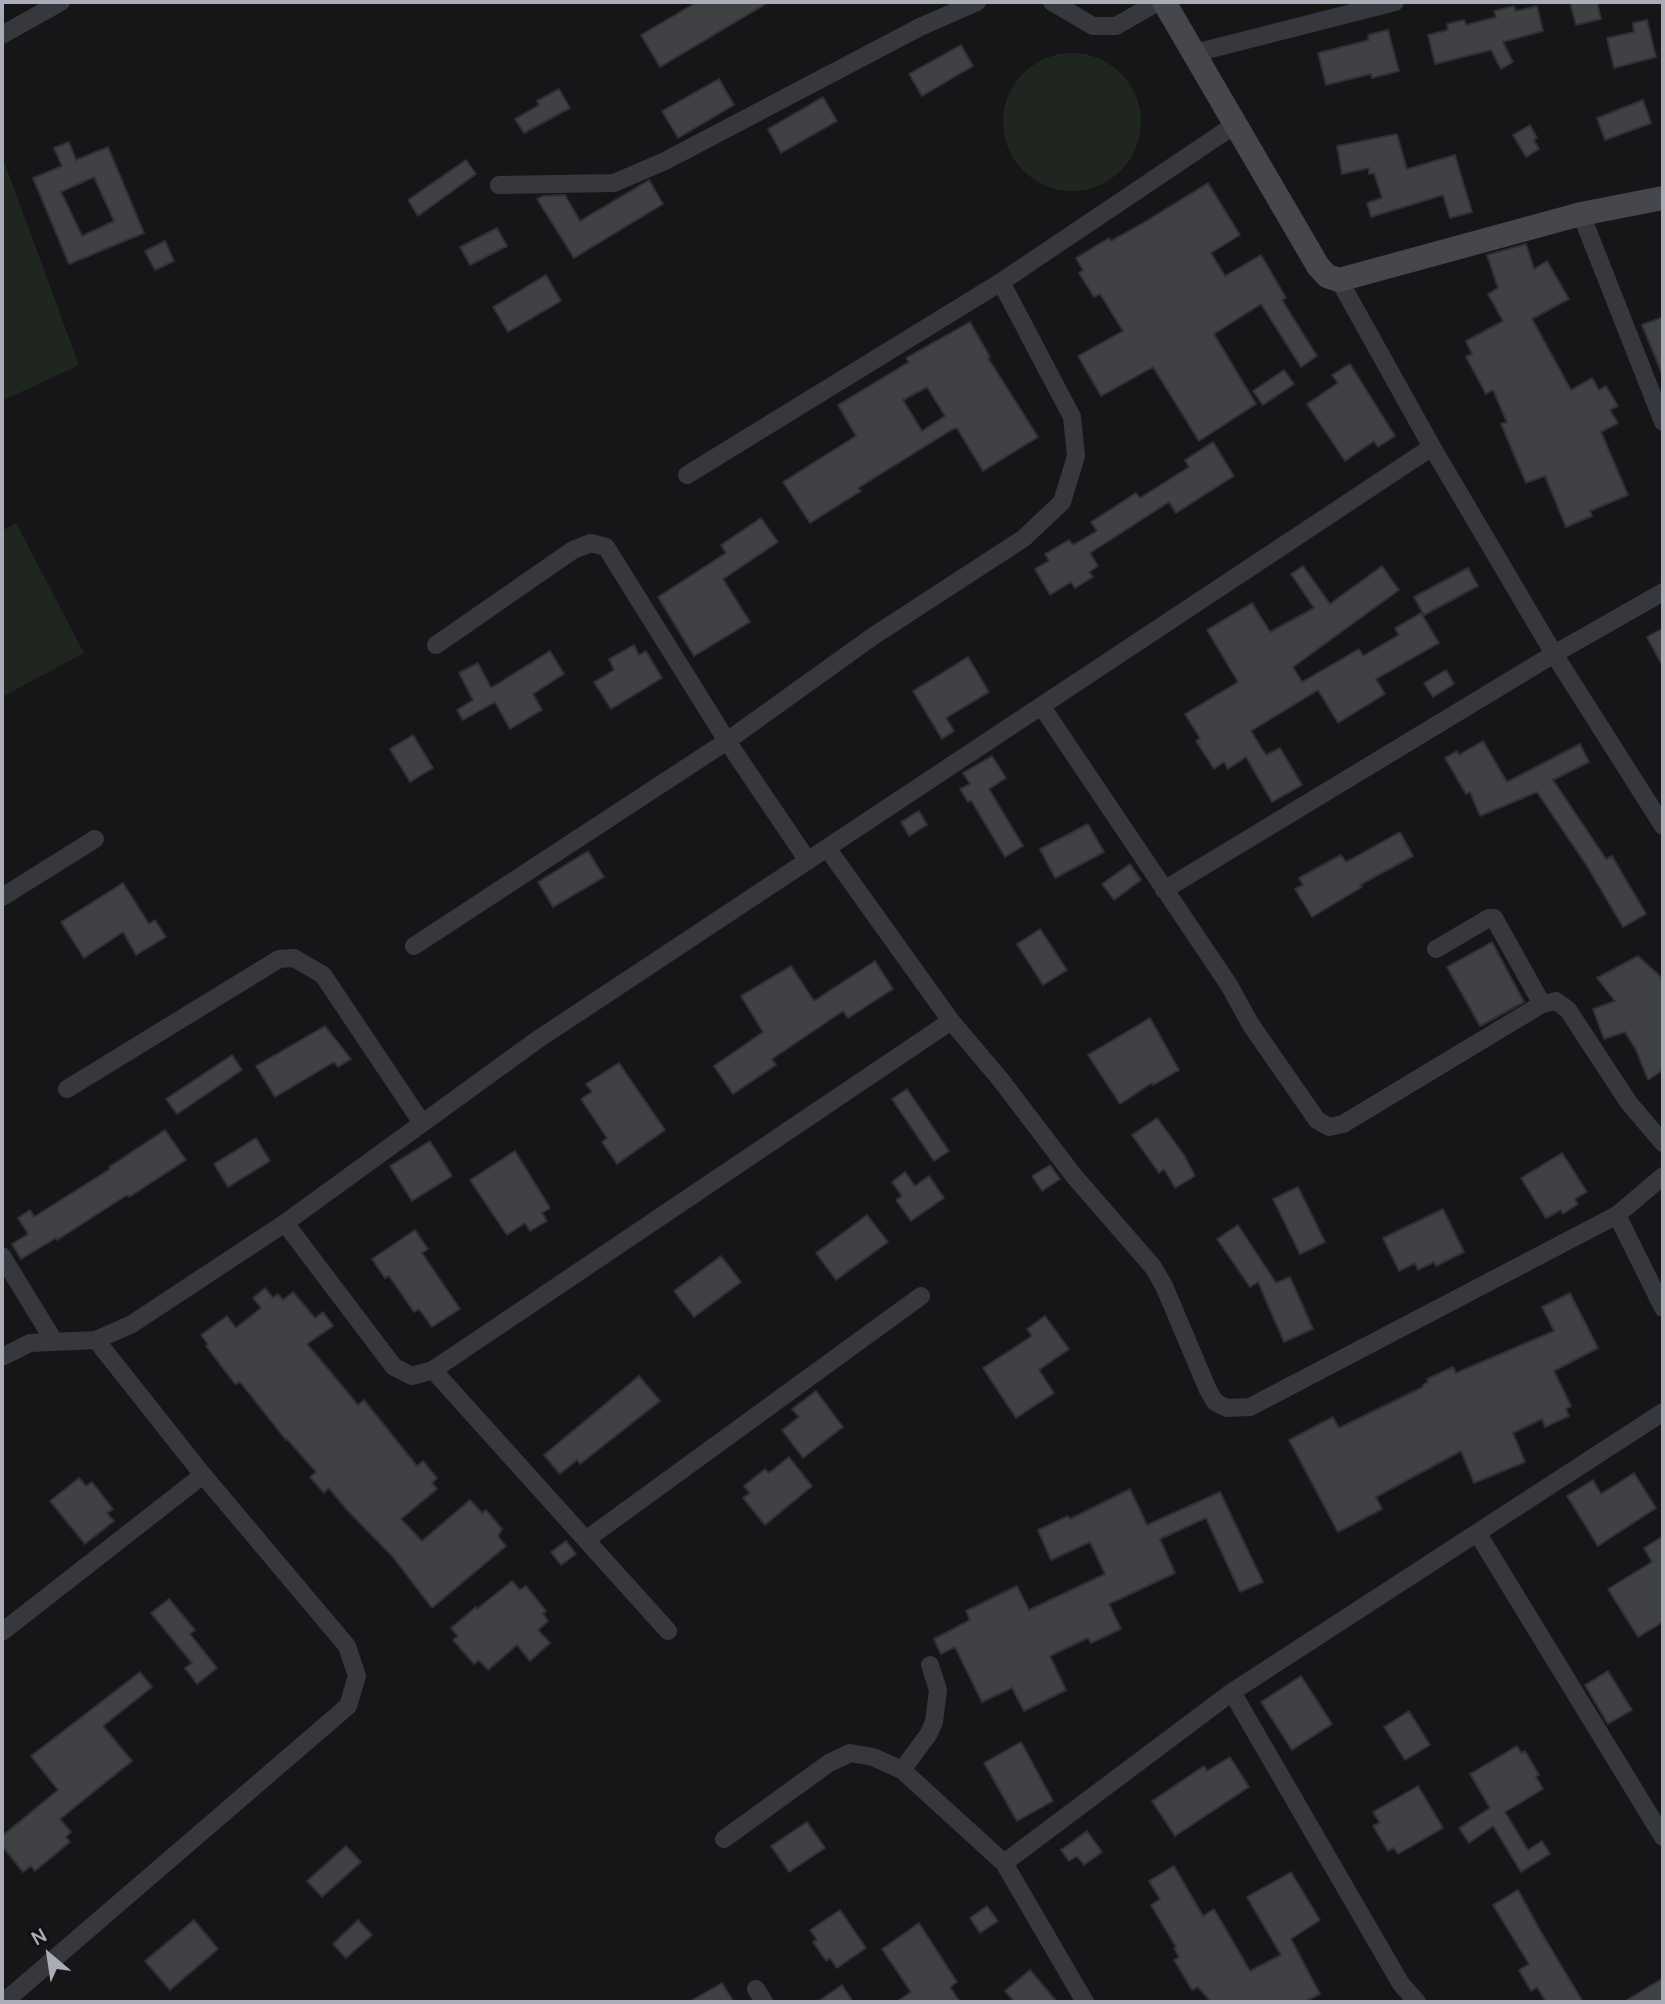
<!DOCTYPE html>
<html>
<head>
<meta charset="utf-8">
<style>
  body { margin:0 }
  #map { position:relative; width:1665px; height:2004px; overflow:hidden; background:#161618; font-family:Manrope,sans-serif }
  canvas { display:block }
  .frame { position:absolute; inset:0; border:4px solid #a8adb8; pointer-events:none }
  .north { position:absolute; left:14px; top:1920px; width:70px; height:70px; -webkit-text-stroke:5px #111113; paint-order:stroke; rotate:331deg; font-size:19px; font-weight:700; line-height:28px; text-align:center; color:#a8adb8 }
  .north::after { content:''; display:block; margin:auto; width:24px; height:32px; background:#a8adb8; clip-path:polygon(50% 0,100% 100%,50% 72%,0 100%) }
</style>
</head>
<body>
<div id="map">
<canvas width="1665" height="2004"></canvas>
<div class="frame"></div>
<div class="north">N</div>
</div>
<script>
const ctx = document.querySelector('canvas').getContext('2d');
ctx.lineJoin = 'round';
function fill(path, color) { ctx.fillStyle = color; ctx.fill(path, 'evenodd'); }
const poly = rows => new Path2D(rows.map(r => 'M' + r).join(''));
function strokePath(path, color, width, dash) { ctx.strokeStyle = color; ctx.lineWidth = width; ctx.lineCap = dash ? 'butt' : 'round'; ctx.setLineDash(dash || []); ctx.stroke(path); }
fill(poly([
  '1003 122a69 69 0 1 1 138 0a69 69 0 1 1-138 0Z',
  [2,156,79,365,2,401],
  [16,523,84,653,2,697,2,531]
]), '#1e261f');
const building = poly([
  [697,2,769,2,660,67,641,35,697,2],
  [1570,2,1597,2,1601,19,1576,25,1570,2],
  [1514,6,1516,11,1537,6,1543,31,1503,42,1513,62,1501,69,1491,50,1435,64,1428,35,1448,30,1447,24,1464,20,1466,25,1496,17,1494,11,1514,6],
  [1647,20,1656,57,1614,68,1607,38,1634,32,1633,23,1647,20],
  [1388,30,1399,71,1372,78,1371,74,1326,85,1318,53,1369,40,1368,35,1388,30],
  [961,45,973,66,922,96,909,74,961,45],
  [719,79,734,105,678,138,662,111,719,79],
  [559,89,570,108,524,133,515,119,539,105,537,101,559,89],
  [823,97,837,121,781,153,768,129,823,97],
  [1643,100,1651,123,1605,140,1597,118,1643,100],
  [1530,125,1537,138,1534,140,1539,149,1526,157,1513,135,1530,125],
  [1397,134,1407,169,1455,155,1472,212,1450,218,1443,195,1371,217,1367,203,1382,198,1374,173,1369,174,1369,168,1342,174,1337,146,1397,134],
  [69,142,76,160,108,147,144,233,69,264,33,178,62,166,54,148,69,142],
  [94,177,114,221,82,236,61,192,94,177],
  [466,160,476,174,418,216,408,200,466,160],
  [649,180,663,204,574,258,537,199,543,196,565,195,580,221,649,180],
  [1208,183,1240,235,1211,253,1225,276,1261,255,1286,298,1282,300,1317,356,1301,367,1261,304,1214,334,1256,404,1199,441,1153,367,1101,396,1078,356,1123,331,1100,294,1094,297,1079,273,1083,270,1076,258,1109,238,1111,241,1143,223,1208,183],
  [497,228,507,246,470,265,460,247,497,228],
  [165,241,174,261,155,270,145,251,165,241],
  [1526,244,1534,269,1547,261,1569,299,1532,319,1571,390,1592,378,1599,390,1606,386,1618,406,1610,410,1618,423,1601,432,1628,495,1590,511,1592,516,1566,527,1545,476,1526,483,1501,424,1507,422,1493,390,1486,394,1466,357,1472,354,1466,341,1503,321,1488,294,1498,288,1487,255,1526,244],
  [546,275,561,301,508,332,493,307,546,275],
  [1663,317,1663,376,1642,325,1663,317],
  [970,322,990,357,988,358,1038,437,983,471,957,428,953,429,858,488,861,491,810,523,783,482,856,436,838,405,909,362,906,358,970,322],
  [927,387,945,416,922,431,903,400,927,387],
  [1350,364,1395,436,1378,447,1374,441,1345,461,1307,404,1338,383,1332,375,1350,364],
  [1284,370,1294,384,1263,405,1253,391,1284,370],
  [1213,442,1234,476,1176,513,1169,502,1090,553,1098,566,1089,572,1093,577,1075,588,1071,582,1050,595,1035,569,1049,561,1045,554,1069,540,1073,545,1097,531,1091,522,1136,493,1140,498,1189,467,1185,460,1213,442],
  [761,518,778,542,723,579,750,622,694,656,658,597,726,553,721,545,761,518],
  [1303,566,1330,604,1382,566,1399,590,1293,667,1302,682,1359,649,1363,656,1399,635,1395,628,1421,613,1439,643,1376,679,1385,694,1338,723,1318,690,1251,731,1266,755,1280,748,1302,785,1272,802,1246,757,1228,769,1224,762,1214,769,1196,741,1200,738,1185,714,1238,682,1207,630,1252,603,1270,632,1314,608,1291,574,1303,566],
  [1468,568,1478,586,1424,615,1414,597,1468,568],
  [1663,628,1663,667,1647,637,1663,628],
  [634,645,639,655,646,651,662,678,611,709,594,682,614,670,609,659,634,645],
  [550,651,564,674,533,694,542,710,510,729,495,702,463,720,457,710,473,700,459,673,478,663,491,688,550,651],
  [968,657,989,692,946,718,954,731,942,739,913,691,968,657],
  [1446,670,1454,684,1433,697,1424,683,1446,670],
  [413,735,433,768,410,782,390,749,413,735],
  [1483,741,1507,782,1580,744,1589,762,1553,780,1606,859,1612,856,1646,914,1623,927,1587,866,1537,792,1480,816,1470,792,1466,794,1445,758,1457,751,1459,755,1483,741],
  [992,756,1006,778,989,789,1023,846,1005,857,971,800,968,802,960,789,970,784,963,773,992,756],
  [919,811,927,825,909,836,901,822,919,811],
  [1088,824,1104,852,1055,878,1040,849,1088,824],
  [1400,832,1413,856,1360,885,1362,887,1312,917,1295,889,1303,885,1299,878,1341,855,1346,862,1400,832],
  [588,851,604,877,553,907,538,882,588,851],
  [1130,864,1141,880,1114,900,1102,884,1130,864],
  [123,883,149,924,155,920,166,937,136,955,123,932,84,958,61,922,123,883],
  [1040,929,1067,970,1043,985,1017,944,1040,929],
  [1492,942,1524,1002,1480,1026,1447,967,1492,942],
  [1638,956,1659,975,1663,983,1663,1070,1648,1080,1636,1050,1625,1032,1604,1039,1593,1009,1615,1001,1597,978,1638,956],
  [875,961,893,989,848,1018,843,1011,772,1059,776,1065,733,1094,714,1066,763,1032,741,996,791,966,814,1001,875,961],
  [1150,1018,1179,1070,1153,1085,1152,1083,1120,1104,1088,1055,1150,1018],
  [325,1026,351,1059,338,1067,334,1062,275,1097,256,1066,325,1026],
  [232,1055,242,1070,177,1114,166,1099,232,1055],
  [619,1063,665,1130,617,1164,602,1142,607,1138,581,1099,592,1092,586,1084,619,1063],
  [907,1089,949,1151,934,1161,892,1099,907,1089],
  [1157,1118,1184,1155,1195,1176,1175,1188,1164,1169,1159,1173,1132,1135,1157,1118],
  [165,1130,186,1160,129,1197,127,1195,57,1240,56,1238,21,1259,12,1244,28,1234,18,1218,30,1210,34,1217,110,1169,109,1167,165,1130],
  [256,1138,270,1161,228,1187,214,1164,256,1138],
  [430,1141,452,1176,412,1201,390,1166,430,1141],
  [515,1151,550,1208,542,1213,547,1221,530,1231,525,1223,507,1235,470,1180,515,1151],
  [1562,1153,1587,1192,1575,1199,1578,1204,1563,1214,1561,1210,1546,1218,1521,1178,1562,1153],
  [1050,1165,1060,1179,1042,1191,1032,1176,1050,1165],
  [905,1172,915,1186,929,1176,944,1198,911,1221,896,1200,902,1196,892,1182,905,1172],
  [1298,1187,1325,1242,1300,1254,1273,1199,1298,1187],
  [1443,1209,1464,1252,1436,1266,1434,1262,1418,1270,1415,1263,1399,1271,1383,1238,1443,1209],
  [867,1215,888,1242,836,1280,816,1253,867,1215],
  [1238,1225,1276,1283,1290,1277,1313,1329,1284,1342,1258,1282,1250,1287,1217,1239,1238,1225],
  [415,1230,428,1249,422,1253,460,1309,432,1327,419,1309,414,1312,389,1276,385,1278,372,1259,415,1230],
  [721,1256,741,1282,694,1317,674,1291,721,1256],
  [265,1288,273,1298,278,1294,283,1300,293,1292,315,1318,323,1312,333,1326,307,1344,358,1405,364,1400,417,1466,423,1461,437,1478,432,1483,437,1489,401,1519,422,1541,470,1500,482,1513,486,1510,502,1529,498,1536,506,1546,432,1608,393,1557,347,1510,329,1488,324,1493,310,1477,316,1472,287,1439,286,1440,240,1382,235,1384,206,1346,208,1344,201,1335,227,1316,236,1328,261,1308,253,1298,265,1288],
  [1570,1293,1598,1348,1554,1371,1571,1406,1566,1409,1569,1416,1545,1427,1542,1419,1513,1433,1525,1462,1474,1483,1461,1451,1376,1497,1382,1509,1338,1532,1289,1440,1333,1417,1339,1428,1423,1387,1423,1385,1428,1382,1427,1379,1453,1367,1456,1373,1554,1331,1542,1307,1570,1293],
  [1045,1316,1069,1349,1039,1370,1054,1393,1016,1418,983,1368,1032,1336,1027,1329,1045,1316],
  [639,1376,660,1401,580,1464,577,1460,560,1474,544,1455,639,1376],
  [816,1391,843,1427,803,1458,782,1430,799,1417,792,1409,816,1391],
  [789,1457,812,1486,765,1525,743,1498,750,1493,744,1486,765,1469,769,1473,789,1457],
  [1634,1473,1656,1508,1598,1546,1567,1496,1593,1480,1601,1494,1634,1473],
  [79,1478,86,1486,92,1482,113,1509,107,1513,114,1521,85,1544,50,1501,79,1478],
  [1130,1489,1147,1525,1220,1492,1263,1582,1240,1592,1206,1518,1160,1539,1175,1573,1109,1604,1121,1629,1091,1643,1088,1638,1050,1656,1066,1690,1024,1711,1012,1688,982,1702,955,1647,941,1654,934,1639,970,1620,966,1611,1017,1586,1029,1610,1105,1574,1090,1542,1051,1560,1038,1530,1068,1516,1070,1519,1130,1489],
  [1663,1536,1663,1622,1638,1637,1608,1589,1652,1562,1644,1548,1663,1536],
  [566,1541,576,1554,561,1565,551,1552,566,1541],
  [512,1581,520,1590,526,1586,546,1611,543,1614,548,1621,538,1630,550,1643,530,1661,517,1645,488,1670,479,1660,474,1664,453,1640,458,1636,451,1628,476,1607,477,1609,512,1581],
  [169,1599,195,1630,190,1634,217,1668,197,1684,185,1668,192,1663,151,1613,169,1599],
  [1608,1671,1632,1710,1608,1724,1585,1685,1608,1671],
  [140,1672,152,1687,103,1726,132,1761,60,1819,71,1832,66,1837,70,1842,35,1871,31,1866,23,1872,2,1846,2,1836,58,1790,31,1756,140,1672],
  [1301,1676,1332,1724,1292,1750,1261,1702,1301,1676],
  [1409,1711,1430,1745,1405,1760,1384,1727,1409,1711],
  [1021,1742,1053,1801,1017,1821,984,1763,1021,1742],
  [1517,1746,1521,1753,1525,1751,1539,1775,1536,1777,1543,1789,1505,1812,1528,1850,1542,1841,1550,1854,1521,1872,1493,1826,1469,1843,1459,1828,1490,1808,1470,1774,1517,1746],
  [1230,1757,1249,1787,1175,1836,1152,1801,1204,1766,1207,1771,1230,1757],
  [1418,1786,1443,1828,1398,1854,1394,1848,1388,1851,1373,1826,1380,1823,1373,1812,1418,1786],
  [807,1822,825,1848,789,1872,771,1846,807,1822],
  [1087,1831,1102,1852,1084,1865,1077,1856,1069,1861,1061,1850,1087,1831],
  [346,1846,361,1862,322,1897,307,1881,346,1846],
  [1174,1866,1203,1916,1214,1909,1250,1971,1281,1955,1247,1897,1291,1872,1320,1920,1291,1939,1320,1994,1304,2002,1211,2002,1198,1987,1192,1990,1174,1960,1179,1957,1174,1948,1176,1947,1151,1905,1160,1899,1149,1881,1174,1866],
  [1518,1890,1541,1932,1583,2002,1546,2002,1537,1987,1531,1991,1519,1970,1529,1964,1493,1905,1518,1890],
  [987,1906,998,1921,980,1933,970,1918,987,1906],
  [840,1910,866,1948,837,1968,830,1958,826,1961,813,1942,817,1940,810,1930,840,1910],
  [194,1920,218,1949,170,1990,145,1961,194,1920],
  [358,1920,372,1935,346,1958,333,1944,358,1920],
  [919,1923,957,1982,950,1987,960,2002,896,2002,911,1992,882,1949,919,1923],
  [1030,1970,1057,2002,1015,2002,1005,1991,1030,1970],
  [1663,1978,1663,2002,1624,2002,1663,1978],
  [722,1983,734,2002,689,2002,722,1983],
  [842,1985,853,2002,817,2002,842,1985]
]);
fill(building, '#404145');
strokePath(building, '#303034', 2);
strokePath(poly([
  [1052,2,1093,26,1116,26,1158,2],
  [2,35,61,2],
  [1195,53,1395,2],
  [499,185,614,183,665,161,920,27,977,2],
  [1581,214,1663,422],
  [1339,280,1432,447,1554,654,1663,826],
  [687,475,1001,282,1236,124],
  [436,645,573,550,591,543,606,547,727,741,808,861],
  [1042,707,1229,985,1251,1025,1317,1120,1329,1127,1343,1124,1542,1004,1556,1001,1568,1010,1629,1103,1663,1143],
  [827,848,951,1021,1000,1079,1074,1176,1153,1267,1164,1286,1208,1390,1215,1402,1227,1408,1250,1407,1617,1215,1663,1176],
  [1164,890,1554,654,1663,592],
  [2,897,95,839],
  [414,946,727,741,872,637,1024,538,1062,502,1076,456,1072,417,1001,282],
  [1436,949,1489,918,1494,918,1542,1004],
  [67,1089,279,959,294,958,323,975,422,1123],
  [1617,1215,1663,1308],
  [285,1223,394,1367,412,1376,433,1370,951,1021],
  [2,1256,54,1341],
  [2,1357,30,1343,96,1340,132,1324,285,1223,537,1040,1432,447],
  [433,1370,668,1631],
  [1478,1534,1663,1837],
  [587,1539,921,1296],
  [2,1632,203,1475],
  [1232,1692,1401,1984,1417,2002],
  [902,1770,928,1735,934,1722,938,1690,930,1665],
  [724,1839,829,1763,850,1753,873,1757,902,1770,1004,1863,1085,2002],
  [1004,1863,1232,1692,1663,1412],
  [756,1989,764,2002],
  [4,2002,348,1706,357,1676,347,1646,203,1475,96,1340]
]), '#37383d', 18);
strokePath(poly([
  [1164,2,1318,266,1327,276,1339,280,1581,214,1663,198]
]), '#45474d', 24);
</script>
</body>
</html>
